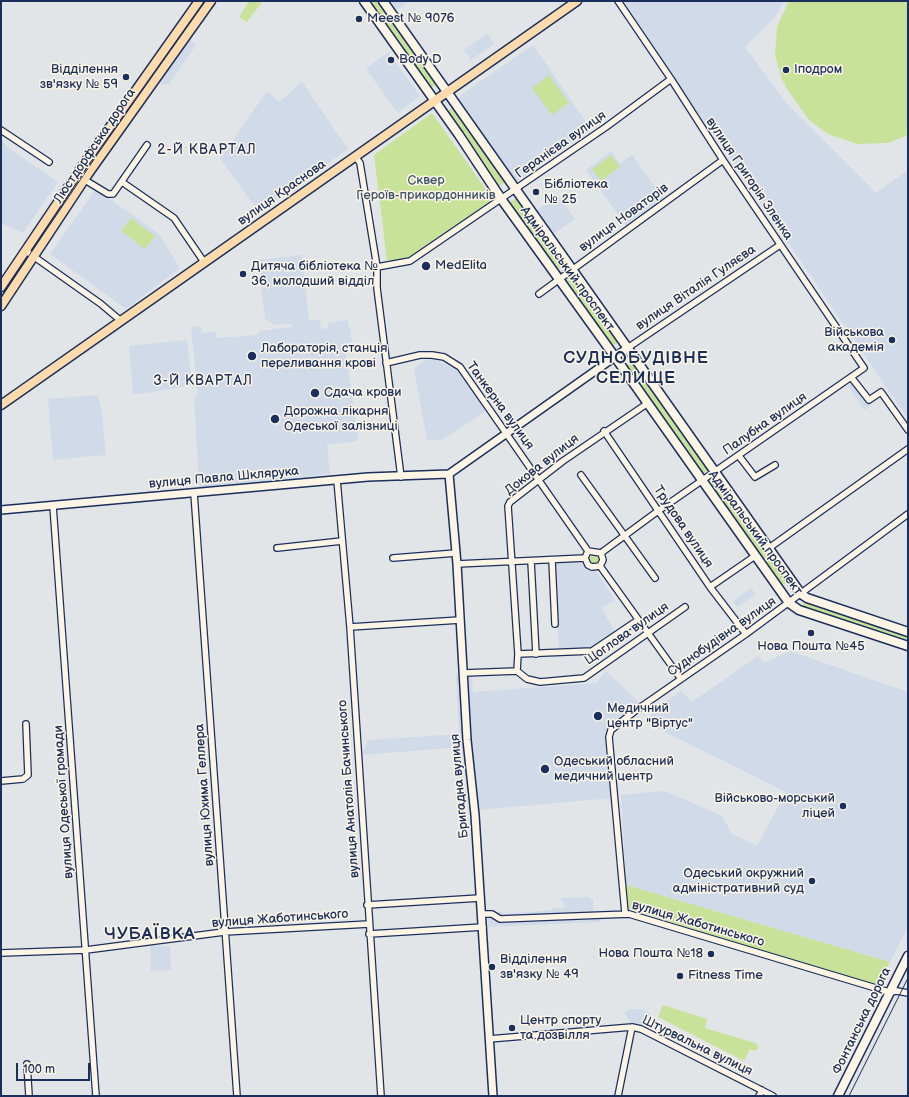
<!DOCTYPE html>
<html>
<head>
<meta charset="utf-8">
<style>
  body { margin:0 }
  #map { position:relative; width:909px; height:1097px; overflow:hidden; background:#e2e5e7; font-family:"Balsamiq Sans",sans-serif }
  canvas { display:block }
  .frame { position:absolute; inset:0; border:2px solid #1b2f5e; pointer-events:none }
  .scale { position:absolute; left:16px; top:1063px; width:74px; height:18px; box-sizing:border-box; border:2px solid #1b2f5e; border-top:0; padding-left:5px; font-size:12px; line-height:14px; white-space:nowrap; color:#1b2f5e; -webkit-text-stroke:3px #fcf5e5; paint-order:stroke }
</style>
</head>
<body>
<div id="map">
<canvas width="909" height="1097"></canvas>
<div class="frame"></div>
<div class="scale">100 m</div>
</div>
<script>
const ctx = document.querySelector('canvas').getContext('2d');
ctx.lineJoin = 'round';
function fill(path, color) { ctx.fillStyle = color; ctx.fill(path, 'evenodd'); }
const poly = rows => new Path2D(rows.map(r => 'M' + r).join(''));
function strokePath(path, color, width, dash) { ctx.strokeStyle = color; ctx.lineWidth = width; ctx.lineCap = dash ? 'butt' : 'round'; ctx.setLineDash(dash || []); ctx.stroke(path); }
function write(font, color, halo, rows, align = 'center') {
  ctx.font = font + ' "Balsamiq Sans",sans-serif'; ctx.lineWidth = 3; ctx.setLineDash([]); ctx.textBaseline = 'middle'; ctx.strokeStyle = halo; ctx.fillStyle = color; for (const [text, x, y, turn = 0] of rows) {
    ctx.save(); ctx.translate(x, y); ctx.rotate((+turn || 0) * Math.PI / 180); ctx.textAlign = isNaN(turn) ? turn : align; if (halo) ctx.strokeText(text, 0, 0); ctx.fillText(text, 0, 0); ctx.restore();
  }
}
fill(poly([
  [391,1,410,1,397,10],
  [619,1,784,1,775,17,745,47,788,105,876,193,908,170,908,419,731,159],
  [487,33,494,44,471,60,464,50],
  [190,40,196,45,169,84,162,84,160,82],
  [533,45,591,129,517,181,459,100,461,95],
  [388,52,420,96,398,113,366,69],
  [302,82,348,149,259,212,220,159,267,91,279,102],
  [1,137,6,146,58,182,23,233,1,223],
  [611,151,620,163,632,155,664,199,627,227,586,170],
  [96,189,159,234,180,268,126,309,50,254],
  [558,195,575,219,549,237,532,214],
  [302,255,309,321,320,320,321,329,328,328,328,323,348,320,352,342,345,344,358,441,327,445,330,474,199,488,194,397,198,396,191,327,201,326,202,333,216,332,216,338,258,335,259,331,292,327,291,324,274,325,265,319,258,260],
  [187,340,192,385,133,395,129,346],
  [430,358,458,370,486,411,442,440,427,440,414,368],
  [854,381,871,406,864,410,848,386],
  [98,395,102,414,106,455,53,460,48,399],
  [554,561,589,561,615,600,601,608,617,634,594,650,559,652],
  [751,588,756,594,737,607,733,601],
  [790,651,908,692,908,927,890,962,626,885,621,795,665,791,722,816,732,834,757,846,786,792,647,723,652,712,681,691,692,702,758,656,764,663],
  [606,671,640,704,608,727,607,738,614,798,476,810,469,777,465,776,462,747,362,755,368,740,459,734,456,675,472,677,473,692,596,683],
  [590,897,590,899,593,899,593,913,600,913,600,922,488,927,488,916,493,912,502,912,503,914,552,910,552,909,566,907,560,898],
  [150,946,170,946,171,970,151,971],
  [631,1009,642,1009,651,1014,646,1027,638,1023,632,1024,624,1013]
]), '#d0dae9');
fill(poly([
  [249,1,262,2,247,22,239,17],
  [368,1,381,1,439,82,430,89],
  [789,1,908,1,908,135,888,143,857,144,828,134,809,120,787,89,781,77,775,55,777,27],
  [549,75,569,103,552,115,532,88],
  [455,106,508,180,498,187,446,112],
  [432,113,494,201,414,255,396,262,387,260,374,155],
  [611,155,620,167,601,181,592,169],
  [519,196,567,263,557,270,509,203],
  [131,218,155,236,145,249,121,231],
  [573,272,621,340,611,347,563,279],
  [635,360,711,468,701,475,624,367],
  [717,477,790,580,780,587,707,484],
  [597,556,600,560,597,564,591,565,587,557],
  [805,600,908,634,908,644,800,608],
  [626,885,890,962,886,969,883,968,878,978,881,980,877,986,629,909],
  [663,1005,707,1019,705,1028,755,1043,758,1046,758,1049,754,1051,750,1049,744,1061,658,1017]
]), '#c8e299');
const minor = poly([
  [1,130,49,162],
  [355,156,360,163,377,267,377,288,401,477],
  [85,180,108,194,113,194,147,145],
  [122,182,174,218,204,262],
  [26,251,101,304,121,321],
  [377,267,410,261,606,127,671,79],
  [539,294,723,160],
  [629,347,780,245],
  [386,363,420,355,432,355,444,357,460,367,588,551],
  [851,377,869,400,881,392,908,430],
  [604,431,710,587,746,634],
  [739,456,755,477,775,465],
  [581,475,655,578],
  [337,480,350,627,381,1096],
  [194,493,237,1096],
  [53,506,96,1096],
  [277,548,342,541],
  [769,548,908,449],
  [601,553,603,560,600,566,592,567,588,565,585,558,588,551,601,553,658,511,864,368,723,160,671,79,618,1],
  [393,558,456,553],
  [552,560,555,624],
  [531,561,536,654],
  [457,564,585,558],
  [600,566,681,679],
  [710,587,755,556],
  [350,627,460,620],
  [518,654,592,651,638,620],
  [517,671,518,654,508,506,510,502,563,461,648,403],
  [464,673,517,671,527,679,540,682,584,678,685,607],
  [1,781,23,779,28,775,26,724],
  [367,905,480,898],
  [625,913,609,737,611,730,635,711,746,634,908,514],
  [482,914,492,914,500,919,629,914,889,992,897,991,908,993],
  [369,934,483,927],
  [1,953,86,950,224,932,369,924],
  [489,1039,632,1027,641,1029,773,1096],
  [27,1064,29,1096],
  [618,1096,632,1027],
  [759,1096,762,1090]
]);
const tertiary = poly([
  [449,474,457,564,467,740,475,815,493,1096],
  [1,510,368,477,449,474,629,347]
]);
const secondary = poly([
  [364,1,459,135,502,200,615,357,789,603,799,610,908,646],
  [383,1,801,594,807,598,908,632],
  [838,1096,908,956]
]);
const primary = poly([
  [1,287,81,168,199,1],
  [1,306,88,174,211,1],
  [1,405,577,1]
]);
strokePath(minor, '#1b2f5e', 8);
strokePath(tertiary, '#1b2f5e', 10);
strokePath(secondary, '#1b2f5e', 11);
strokePath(primary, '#1b2f5e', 11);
strokePath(minor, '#fcf5e5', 5.5);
strokePath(tertiary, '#fcf5e5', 7);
strokePath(secondary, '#fcf5e5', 8);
strokePath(primary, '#fddbac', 8);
strokePath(poly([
  [1,297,99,152,205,1],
  [849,1096,908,978]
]), '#1b2f5e', 1);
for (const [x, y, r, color] of [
  [359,19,4,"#1b2f5e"],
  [391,60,4,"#1b2f5e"],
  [786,70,4,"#1b2f5e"],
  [126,77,4,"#1b2f5e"],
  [536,192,4,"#1b2f5e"],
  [426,266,5,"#1b2f5e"],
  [243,274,4,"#1b2f5e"],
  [892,340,4,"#1b2f5e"],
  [252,356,5,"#1b2f5e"],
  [315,393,5,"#1b2f5e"],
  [275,419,5,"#1b2f5e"],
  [811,633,4,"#1b2f5e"],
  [598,716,5,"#1b2f5e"],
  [545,769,5,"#1b2f5e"],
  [843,806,4,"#1b2f5e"],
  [812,881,4,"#1b2f5e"],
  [711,954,4,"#1b2f5e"],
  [492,967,4,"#1b2f5e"],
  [680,976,4,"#1b2f5e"],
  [512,1028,4,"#1b2f5e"]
]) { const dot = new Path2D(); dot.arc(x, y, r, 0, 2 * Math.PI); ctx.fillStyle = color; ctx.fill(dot); strokePath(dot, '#fcf5e5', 1.5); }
write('13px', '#1b2f5e', '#fcf5e5', [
  ["Meest № 9076",367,19],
  ["Body D",399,60],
  ["Відділення",118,70,"right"],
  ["зв'язку № 59",118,85,"right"],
  ["Іподром",794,70],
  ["Бібліотека",544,185],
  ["№ 25",544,200],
  ["MedElita",435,266],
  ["Дитяча бібліотека №",251,267],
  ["36, молодший відділ",251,282],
  ["Військова",884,333,"right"],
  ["академія",884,348,"right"],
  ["Лабораторія, станція",261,349],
  ["переливання крові",261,364],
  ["Сдача крови",324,393],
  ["Дорожна лікарня",284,412],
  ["Одеської залізниці",284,427],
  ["Нова Пошта №45",811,647,"center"],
  ["Медичний",607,709],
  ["центр \"Віртус\"",607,724],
  ["Одеський обласний",554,762],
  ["медичний центр",554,777],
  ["Військово-морський",835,799,"right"],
  ["ліцей",835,814,"right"],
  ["Одеський окружний",804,874,"right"],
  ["адміністративний суд",804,889,"right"],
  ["Нова Пошта №18",703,954,"right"],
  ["Відділення",500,960],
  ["зв'язку № 49",500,975],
  ["Fitness Time",688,976],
  ["Центр спорту",520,1021],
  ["та дозвілля",520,1036]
], 'left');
write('13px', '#1b2f5e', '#fcf5e5', [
  ["Геранієва вулиця",561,145,-35],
  ["Люстдорфська дорога",95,146,-56],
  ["вулиця Григорія Зленка",749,179,56],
  ["вулиця Краснова",282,193,-35],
  ["вулиця Новаторів",624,218,-36],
  ["Адміральський проспект",567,269,54],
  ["вулиця Віталія Гуляєва",696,288,-34],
  ["Танкерна вулиця",500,406,54],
  ["Палубна вулиця",765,424,-35],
  ["Докова вулиця",542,465,-38],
  ["вулиця Павла Шклярука",224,478,-5],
  ["Трудова вулиця",683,527,56],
  ["Адміральський проспект",755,533,54],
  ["Щоглова вулиця",627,634,-35],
  ["Суднобудівна вулиця",722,637,-35],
  ["Бригадна вулиця",460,786,-95],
  ["вулиця Анатолія Бачинського",349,789,-94],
  ["вулиця Юхима Геллера",205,795,-94],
  ["вулиця Одеської громади",64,802,-94],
  ["вулиця Жаботинського",280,919,-4],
  ["вулиця Жаботинського",698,924,16],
  ["Фонтанська дорога",862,1021,-64],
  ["Штурвальна вулиця",697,1046,26]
]);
write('13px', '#3e536a', '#fcf5e5', [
  ["Сквер",426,181],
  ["Героїв-прикордонників",426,196]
]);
ctx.letterSpacing = '1px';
write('14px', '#1b2f5e', '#fcf5e5', [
  ["2-Й КВАРТАЛ",207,150],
  ["3-Й КВАРТАЛ",203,381]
]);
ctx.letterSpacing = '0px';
ctx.letterSpacing = '1px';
write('bold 17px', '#1b2f5e', '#fcf5e5', [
  ["СУДНОБУДІВНЕ",636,359],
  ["СЕЛИЩЕ",636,379],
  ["ЧУБАЇВКА",150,935]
]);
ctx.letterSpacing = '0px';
</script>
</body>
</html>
